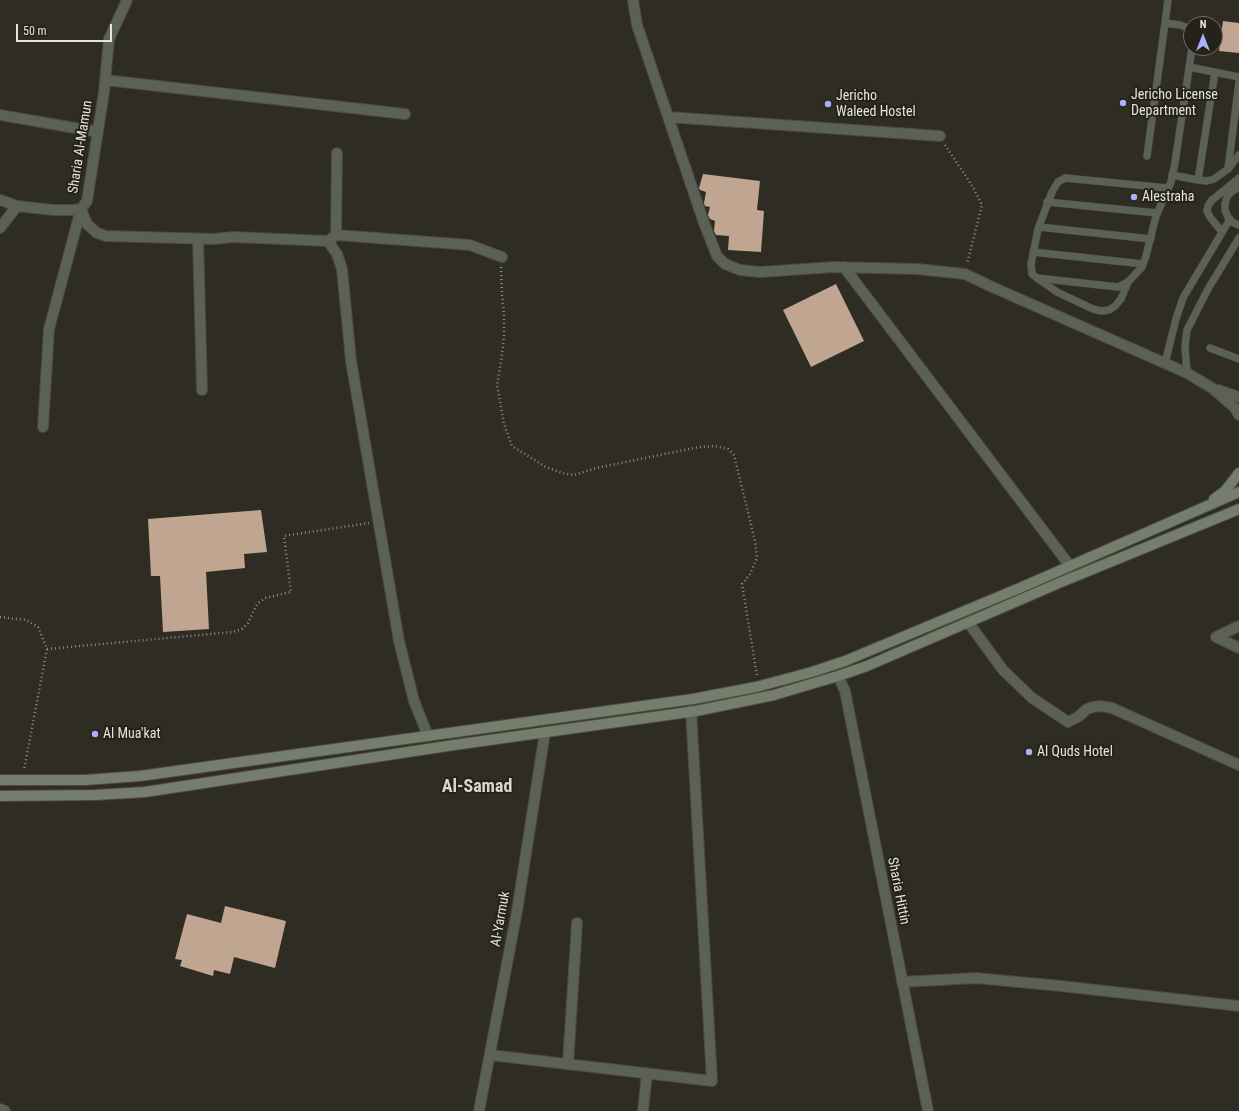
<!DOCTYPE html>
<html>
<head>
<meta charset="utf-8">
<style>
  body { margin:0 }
  #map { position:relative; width:1239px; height:1111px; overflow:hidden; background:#2f2c23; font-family:"Roboto Condensed",sans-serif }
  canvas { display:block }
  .north { position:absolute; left:1183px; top:16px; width:40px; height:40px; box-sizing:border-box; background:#252319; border:1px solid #717067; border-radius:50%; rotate:0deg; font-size:11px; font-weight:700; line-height:16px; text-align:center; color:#e4e3dc }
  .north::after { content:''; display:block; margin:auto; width:14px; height:18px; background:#a9b0fc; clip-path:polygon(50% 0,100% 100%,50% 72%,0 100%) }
  .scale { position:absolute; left:16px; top:24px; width:96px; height:18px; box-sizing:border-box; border:2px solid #e4e3dc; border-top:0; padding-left:5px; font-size:12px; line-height:14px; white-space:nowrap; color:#e4e3dc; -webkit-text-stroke:3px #252319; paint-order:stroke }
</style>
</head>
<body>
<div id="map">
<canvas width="1239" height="1111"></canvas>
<div class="north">N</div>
<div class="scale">50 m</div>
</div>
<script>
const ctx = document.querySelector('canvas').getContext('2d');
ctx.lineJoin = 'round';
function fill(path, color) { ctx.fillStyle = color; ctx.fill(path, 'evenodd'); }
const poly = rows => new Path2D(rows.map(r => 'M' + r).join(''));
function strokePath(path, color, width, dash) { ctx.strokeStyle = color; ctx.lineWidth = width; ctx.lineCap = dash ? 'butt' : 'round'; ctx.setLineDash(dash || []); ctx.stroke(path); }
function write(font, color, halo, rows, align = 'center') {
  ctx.font = font + ' "Roboto Condensed",sans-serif'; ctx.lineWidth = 4; ctx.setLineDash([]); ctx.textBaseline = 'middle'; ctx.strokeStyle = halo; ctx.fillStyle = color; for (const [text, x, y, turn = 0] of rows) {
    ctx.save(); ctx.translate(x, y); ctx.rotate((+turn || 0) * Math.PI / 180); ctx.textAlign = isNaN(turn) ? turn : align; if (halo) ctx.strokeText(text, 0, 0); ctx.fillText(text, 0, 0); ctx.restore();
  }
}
fill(poly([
  [1223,21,1239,23,1239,53,1219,51],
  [703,174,760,181,757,210,764,211,761,252,728,250,729,236,716,235,714,231,715,221,710,219,708,215,710,207,705,206,704,203,706,192,700,190,699,188],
  [836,284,864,341,811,367,783,310],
  [261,510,267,552,244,554,245,568,206,572,209,629,163,632,160,576,151,576,148,519],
  [225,906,286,921,275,968,234,957,230,974,214,970,213,976,180,966,182,960,175,959,187,914,221,923]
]), '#c0a590');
const service = poly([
  [1168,0,1165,23,1180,25,1191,29],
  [1189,67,1239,77],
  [1147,156,1165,23],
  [1228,169,1239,82],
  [1172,175,1198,180,1207,181,1214,179,1228,169,1239,155],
  [1198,180,1215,72],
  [1239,187,1231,192,1227,197,1225,204,1225,210,1228,217,1232,222,1239,225],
  [1168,188,1065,178,1058,182,1052,192,1038,229,1031,264,1032,274,1037,278,1118,287,1128,282,1142,267,1146,256,1156,216,1171,182,1175,163,1192,48],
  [1047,202,1157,213],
  [1039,227,1151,239],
  [1222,232,1210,217,1207,211,1208,206,1211,201,1239,178],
  [1033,252,1143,264],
  [1037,278,1057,292,1093,309,1101,311,1109,310,1115,306,1121,299,1128,282],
  [1210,348,1239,359],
  [1165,363,1176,319,1183,298,1230,219],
  [1187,373,1185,347,1187,330,1208,289,1239,238]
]);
const minor = poly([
  [633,0,637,25,704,223,717,256,725,264,740,270,760,272,834,267,917,269,965,274,990,286,1187,373,1212,388,1235,408,1239,415],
  [105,80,405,114],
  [0,115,98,132],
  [668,117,940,136],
  [0,200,17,206],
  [81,209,87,224,97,233,106,236,214,239,233,237,328,241,336,235,337,153],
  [0,228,17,206,53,210,73,210,81,209,87,201,104,92,109,39,127,0],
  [336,235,470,245,502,257],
  [198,239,202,390],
  [328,241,337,254,342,269,351,361,399,641,414,701,428,736],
  [844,267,1070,566],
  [1218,390,1239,397],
  [43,427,49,329,81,209],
  [968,622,1003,670,1032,698,1068,722,1078,717,1087,709,1093,707,1100,706,1112,708,1239,765],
  [1239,626,1216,637,1239,648],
  [838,676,845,691,928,1111],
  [902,982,976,978,1061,986,1239,1006],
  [490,1055,712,1081,691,711],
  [568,1064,577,923],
  [0,1109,5,1111],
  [479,1111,517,911,545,732],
  [643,1111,647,1073]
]);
const secondary = poly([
  [1214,499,1225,491,1239,473],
  [0,780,85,780,140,776,693,699,756,687,812,672,845,661,1022,587,1239,492],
  [0,796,95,795,145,792,454,745,696,711,774,695,838,676,867,666,1059,583,1239,509]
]);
strokePath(service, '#4c4941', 8);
strokePath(minor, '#4c4941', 12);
strokePath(secondary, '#4c4941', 12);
strokePath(poly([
  [945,145,973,187,982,205,967,264],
  [501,267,502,294,504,314,504,335,502,355,497,385,504,424,512,446,546,467,562,473,574,475,596,468,699,447,715,446,728,449,734,455,755,541,757,558,750,574,742,584,757,676],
  [0,617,26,620,38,627,47,649,24,770],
  [47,649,233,632,242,629,248,623,257,604,265,598,291,592,284,536,369,523]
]), '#8e8c84', 2.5, [1, 3]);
strokePath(service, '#5b6156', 7);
strokePath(minor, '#5b6156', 10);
strokePath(secondary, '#757e6c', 10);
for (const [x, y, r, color] of [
  [1123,103,4,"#a9b0fc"],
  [828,104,4,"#a9b0fc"],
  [1134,197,4,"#a9b0fc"],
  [95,734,4,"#a9b0fc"],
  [1029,752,4,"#a9b0fc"]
]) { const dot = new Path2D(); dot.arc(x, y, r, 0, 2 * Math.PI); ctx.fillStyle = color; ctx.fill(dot); strokePath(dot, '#252319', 1.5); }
write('14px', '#e4e3dc', '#252319', [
  ["Jericho License",1131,95],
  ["Department",1131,111],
  ["Jericho",836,96],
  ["Waleed Hostel",836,112],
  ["Alestraha",1142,197],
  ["Al Mua'kat",103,734],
  ["Al Quds Hotel",1037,752]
], 'left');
write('14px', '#e4e3dc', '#252319', [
  ["Sharia Al-Mamun",81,147,-81],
  ["Sharia Hittin",898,891,79],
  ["Al-Yarmuk",501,919,-80]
]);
write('bold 18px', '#dad6ca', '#252319', [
  ["Al-Samad",477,787]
]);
</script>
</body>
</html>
